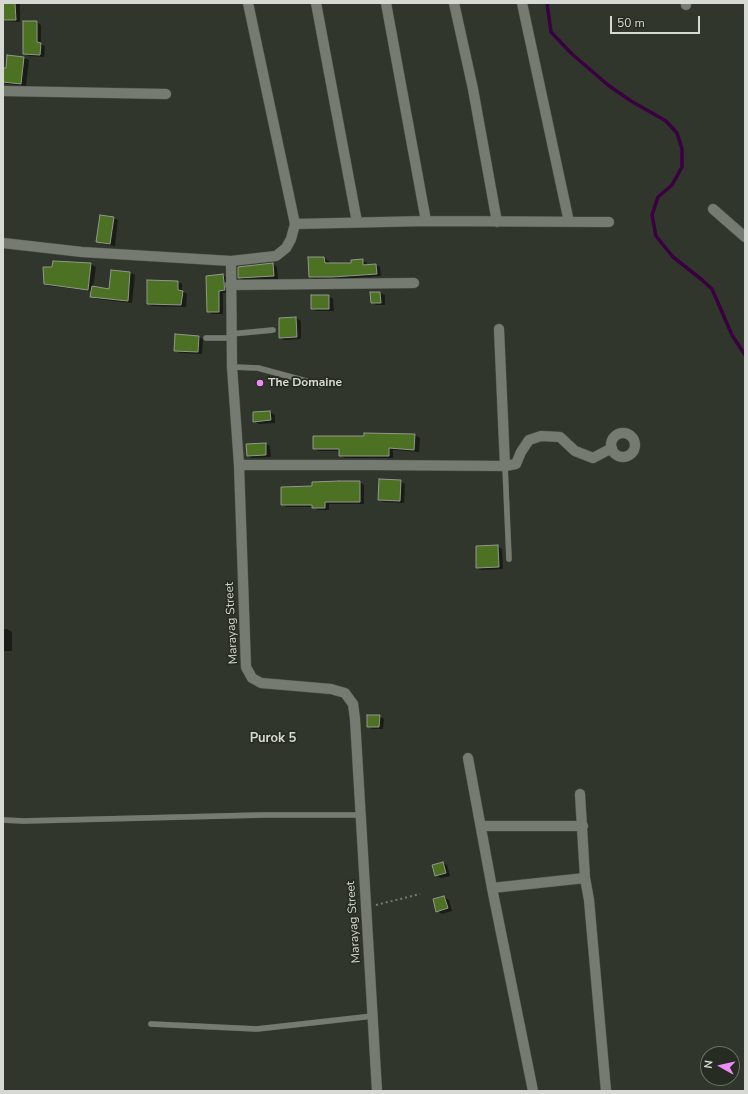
<!DOCTYPE html>
<html>
<head>
<meta charset="utf-8">
<style>
  body { margin:0 }
  #map { position:relative; width:748px; height:1094px; overflow:hidden; background:#31362c; font-family:"Nunito Sans",sans-serif }
  canvas { display:block }
  .frame { position:absolute; inset:0; border:4px solid #d6d9d3; pointer-events:none }
  .north { position:absolute; left:700px; top:1046px; width:40px; height:40px; box-sizing:border-box; background:#272c23; border:1px solid #6d7169; border-radius:50%; rotate:278deg; font-size:11px; font-weight:700; line-height:16px; text-align:center; color:#d6d9d3 }
  .north::after { content:''; display:block; margin:auto; width:14px; height:18px; background:#ed8cf9; clip-path:polygon(50% 0,100% 100%,50% 72%,0 100%) }
  .scale { position:absolute; left:610px; top:16px; width:90px; height:18px; box-sizing:border-box; border:2px solid #d6d9d3; border-top:0; padding-left:5px; font-size:12px; line-height:14px; white-space:nowrap; color:#d6d9d3; -webkit-text-stroke:3px #272c23; paint-order:stroke }
</style>
</head>
<body>
<div id="map">
<canvas width="748" height="1094"></canvas>
<div class="frame"></div>
<div class="north">N</div>
<div class="scale">50 m</div>
</div>
<script>
const ctx = document.querySelector('canvas').getContext('2d');
ctx.lineJoin = 'round';
function fill(path, color) { ctx.fillStyle = color; ctx.fill(path, 'evenodd'); }
const poly = rows => new Path2D(rows.map(r => 'M' + r).join(''));
function strokePath(path, color, width, dash) { ctx.strokeStyle = color; ctx.lineWidth = width; ctx.lineCap = dash ? 'butt' : 'round'; ctx.setLineDash(dash || []); ctx.stroke(path); }
function write(font, color, halo, rows, align = 'center') {
  ctx.font = font + ' "Nunito Sans",sans-serif'; ctx.lineWidth = 3.5; ctx.setLineDash([]); ctx.textBaseline = 'middle'; ctx.strokeStyle = halo; ctx.fillStyle = color; for (const [text, x, y, turn = 0] of rows) {
    ctx.save(); ctx.translate(x, y); ctx.rotate((+turn || 0) * Math.PI / 180); ctx.textAlign = isNaN(turn) ? turn : align; if (halo) ctx.strokeText(text, 0, 0); ctx.fillText(text, 0, 0); ctx.restore();
  }
}
fill(poly([
  [3,3,20,4,20,22,3,21],
  [37,22,41,25,41,44,45,46,44,57,28,56,24,53],
  [8,57,24,58,29,60,26,86,7,84,3,82,3,69,7,69],
  [114,218,118,220,115,246,102,244,97,241],
  [324,258,329,261,329,264,352,264,362,260,367,263,367,266,376,265,380,267,381,276,337,279,314,279,310,277],
  [54,262,91,264,96,267,93,287,110,290,112,271,130,273,135,275,132,303,96,299,91,296,92,291,49,286,44,284,53,268],
  [273,264,277,267,278,279,243,280,239,278],
  [223,275,227,278,229,293,223,293,223,314,212,314,208,311],
  [178,282,182,284,182,291,187,294,186,307,152,306,148,304],
  [371,293,380,293,385,295,385,305,376,305,372,302],
  [329,296,333,299,334,311,316,311,312,309],
  [296,318,301,321,301,339,284,340,280,337,280,319],
  [199,337,203,339,202,354,180,353,175,350],
  [270,412,275,415,275,423,259,424,254,421,254,413],
  [365,434,415,435,420,438,419,452,393,450,393,458,345,458,340,455,340,451,318,451,314,449,365,437],
  [266,444,270,446,271,457,252,458,248,456],
  [400,481,405,484,404,503,383,502,379,499],
  [360,482,364,485,364,504,329,504,329,510,318,510,313,507,287,507,282,505,313,487],
  [497,546,502,549,503,569,482,570,477,568],
  [3,629,7,629,12,632,12,651,3,651],
  [379,716,384,719,383,729,372,729,368,726],
  [443,863,447,865,450,876,441,878,436,876,433,866],
  [444,897,449,900,452,911,442,914,437,911]
]), '#0007');
strokePath(poly([
  [547,3,551,32,572,54,608,85,631,101,666,121,677,133,682,149,682,167,672,185,658,197,652,215,656,236,673,257,701,279,712,289,732,335,745,355]
]), '#390140', 3.5);
const building = poly([
  [3,3,15,3,16,20,3,20,3,3],
  [23,21,37,21,37,42,41,43,40,55,23,54,23,21],
  [7,55,24,57,21,84,3,82,3,68,6,68,7,55],
  [100,215,114,217,110,244,96,242,100,215],
  [308,257,324,257,325,263,351,263,351,260,363,259,363,265,376,264,377,274,332,277,309,277,308,257],
  [53,261,91,263,88,290,44,284,43,267,52,267,53,261],
  [273,263,274,276,238,278,238,267,273,263],
  [111,270,130,272,128,301,90,297,92,286,109,289,111,270],
  [223,274,225,290,219,291,219,312,207,312,206,276,223,274],
  [147,280,178,281,178,290,183,291,181,305,147,304,147,280],
  [370,292,380,292,381,303,371,303,370,292],
  [311,295,329,295,329,309,311,309,311,295],
  [296,317,297,337,279,338,279,318,296,317],
  [175,334,199,336,198,352,174,351,175,334],
  [270,411,271,420,253,422,253,412,270,411],
  [364,433,415,434,414,450,389,448,389,456,339,456,339,449,313,449,313,436,364,436,364,433],
  [266,443,266,455,247,456,246,444,266,443],
  [379,479,401,480,400,501,378,500,379,479],
  [339,481,360,481,360,502,325,502,325,508,312,508,312,505,281,505,281,487,312,486,312,482,339,481],
  [498,545,499,567,476,568,476,546,498,545],
  [367,715,380,715,379,727,367,727,367,715],
  [443,862,446,873,435,876,432,865,443,862],
  [444,896,448,908,436,912,433,899,444,896]
]);
fill(building, '#4d7122');
strokePath(building, '#92988d', 1);
const service = poly([
  [231,334,273,330],
  [206,338,231,338],
  [232,367,258,368,321,385],
  [505,466,509,559],
  [3,820,24,821,262,815,360,815],
  [151,1024,257,1029,373,1016]
]);
const minor = poly([
  [316,3,357,222],
  [386,3,426,221],
  [454,3,473,89,497,222],
  [522,3,569,222],
  [686,5,686,3],
  [3,91,166,94],
  [713,209,745,237],
  [295,224,426,221,609,222],
  [3,243,82,252,231,261,276,256,286,248,291,239,295,224,248,3],
  [231,261,232,367,239,465,246,667,252,678,261,683,331,689,345,693,353,704,355,719,377,1091],
  [230,285,414,283],
  '611 445a12 12 0 1 1 24 0a12 12 0 1 1-24 0Z',
  [239,465,371,465,505,466,499,329],
  [505,466,516,464,521,452,529,440,541,436,560,437,575,451,593,458,612,448],
  [468,758,492,888,533,1091],
  [580,794,585,878,589,900,606,1091],
  [481,826,583,826],
  [492,888,585,878]
]);
strokePath(service, '#4e524a', 6);
strokePath(minor, '#4e524a', 11);
strokePath(poly([
  [376,905,420,894]
]), '#767a72', 2, [2, 3]);
strokePath(service, '#757b70', 5.5);
strokePath(minor, '#757b70', 10);
for (const [x, y, r, color] of [
  [260,383,4,"#ed8cf9"]
]) { const dot = new Path2D(); dot.arc(x, y, r, 0, 2 * Math.PI); ctx.fillStyle = color; ctx.fill(dot); strokePath(dot, '#272c23', 1.5); }
write('bold 12px', '#d6d9d3', '#272c23', [
  ["The Domaine",268,383]
], 'left');
write('12px', '#d6d9d3', '#272c23', [
  ["Marayag Street",232,623,-93],
  ["Marayag Street",354,922,-94]
]);
write('bold 13px', '#d6d9d3', '#272c23', [
  ["Purok 5",273,739]
]);
</script>
</body>
</html>
